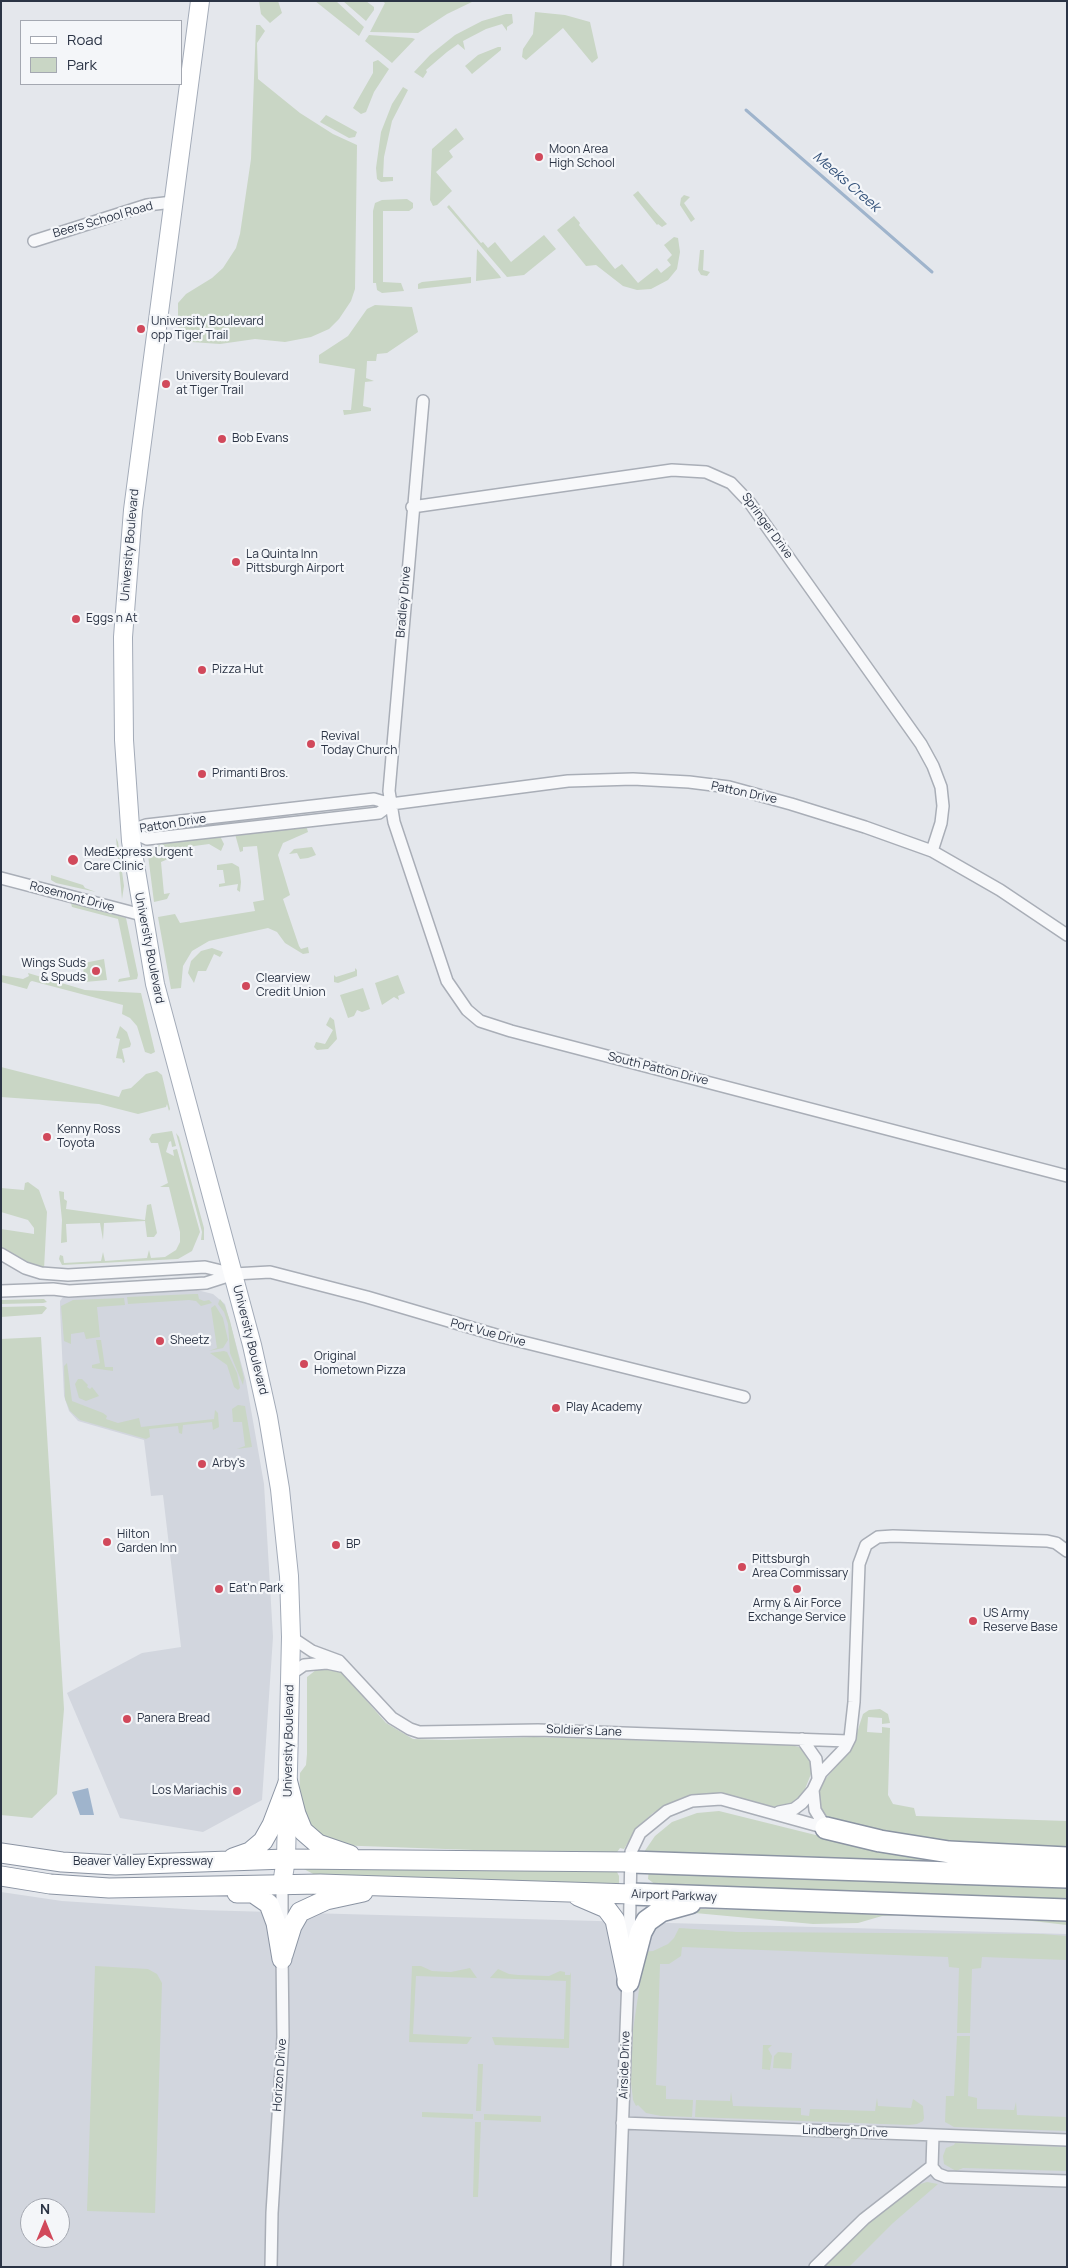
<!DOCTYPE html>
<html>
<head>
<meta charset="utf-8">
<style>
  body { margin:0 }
  #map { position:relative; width:1068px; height:2268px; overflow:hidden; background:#e4e7ec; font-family:Manrope,sans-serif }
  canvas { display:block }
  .frame { position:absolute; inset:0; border:2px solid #2b3445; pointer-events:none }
  .legend { position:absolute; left:20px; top:20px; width:162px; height:65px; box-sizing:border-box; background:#f4f6f9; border:1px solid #a4a8b1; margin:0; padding:6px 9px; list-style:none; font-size:15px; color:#2b3445 }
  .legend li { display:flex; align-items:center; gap:10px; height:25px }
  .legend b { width:25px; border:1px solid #a4a8b1 }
  .north { position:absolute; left:20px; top:2198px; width:50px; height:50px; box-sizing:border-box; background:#f4f6f9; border:1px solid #a4a8b1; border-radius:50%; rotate:0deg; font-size:14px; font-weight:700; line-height:20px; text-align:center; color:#2b3445 }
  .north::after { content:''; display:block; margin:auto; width:18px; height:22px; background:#d1495b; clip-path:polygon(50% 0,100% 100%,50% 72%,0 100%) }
</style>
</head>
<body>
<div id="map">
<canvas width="1068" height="2268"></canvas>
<div class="frame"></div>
<ul class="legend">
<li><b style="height:6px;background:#fff"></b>Road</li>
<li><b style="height:14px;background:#c9d6c5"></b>Park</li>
</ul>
<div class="north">N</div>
</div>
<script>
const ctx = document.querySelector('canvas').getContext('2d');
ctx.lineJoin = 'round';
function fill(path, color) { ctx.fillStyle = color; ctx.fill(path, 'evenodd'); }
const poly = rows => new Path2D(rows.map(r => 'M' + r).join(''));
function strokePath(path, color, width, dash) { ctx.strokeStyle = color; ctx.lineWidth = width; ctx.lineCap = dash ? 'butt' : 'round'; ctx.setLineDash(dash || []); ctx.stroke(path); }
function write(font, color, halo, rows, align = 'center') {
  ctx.font = font + ' Manrope,sans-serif'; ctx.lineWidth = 4.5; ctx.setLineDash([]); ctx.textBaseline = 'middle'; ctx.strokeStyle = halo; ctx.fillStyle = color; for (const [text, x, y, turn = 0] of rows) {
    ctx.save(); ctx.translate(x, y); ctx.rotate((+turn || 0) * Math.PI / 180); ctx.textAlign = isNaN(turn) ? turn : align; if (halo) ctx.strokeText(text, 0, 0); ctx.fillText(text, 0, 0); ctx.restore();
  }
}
fill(poly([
  [197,1290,213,1294,225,1304,246,1381,264,1484,273,1637,262,1800,203,1832,120,1818,67,1693,142,1653,181,1647,163,1495,151,1496,144,1440,78,1421,69,1411,64,1396,60,1309,60,1301,63,1297,70,1296],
  [1,1892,62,1901,199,1910,1067,1934,1067,2267,1,2267],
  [30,2208,60,2208,60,2238,30,2238]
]), '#d2d6de');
fill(poly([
  [259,1,278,1,282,13,270,23,261,14],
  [315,1,336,1,364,27,359,36],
  [343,1,366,1,374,7,374,10,366,21],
  [382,1,474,1,447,14,418,33,370,32,385,3],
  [535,12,565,15,590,22,598,58,592,63,563,28,526,60,522,57,523,49,533,34],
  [506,14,512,14,513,23,507,27,507,31,502,24,486,29,463,41,465,50,458,44,447,52,426,70,427,72,423,78,414,72,430,55,455,35,482,21],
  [256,25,260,25,265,31,257,43,258,79,300,113,333,134,357,145,355,289,351,301,339,319,329,329,311,337,285,342,255,339,220,344,191,342,184,340,178,332,178,303,186,294,212,278,223,268,236,248,240,234,251,159],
  [369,35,412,38,415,39,392,63,365,41],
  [498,47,501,47,501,50,472,74,465,66,478,55],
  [378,60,389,69,374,92,366,112,361,114,353,108,373,73,373,62],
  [403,87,408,90,392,121,384,157,383,177,393,177,393,181,381,182,377,179,376,168,381,132,392,104],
  [326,115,357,132,355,137,349,138,320,122],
  [456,128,464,139,449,151,453,157,436,172,452,191,437,205,433,206,430,200,432,149],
  [638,191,654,210,667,224,662,227,658,224,657,225,633,195],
  [684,195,690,197,684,203,695,219,691,222,680,205,681,198],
  [382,200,407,199,413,203,413,208,409,211,383,211,383,282,401,283,404,291,382,293,377,290,376,283,373,283,373,211,375,203],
  [449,205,481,243,483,242,488,248,495,242,511,262,544,235,556,249,524,275,507,277,447,207],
  [574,216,580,223,579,225,615,269,622,264,638,283,657,268,661,273,671,265,667,260,672,255,664,245,674,237,678,238,680,252,677,269,668,280,651,289,637,290,623,286,596,265,586,266,557,230],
  [477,249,500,276,501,278,476,281],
  [700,250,704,250,703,270,710,272,707,276,701,275,698,270],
  [471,277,471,283,418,289,418,284,422,282],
  [375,305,412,307,418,332,387,353,377,354,376,361,367,361,366,378,374,381,365,382,363,406,371,408,371,411,344,415,343,410,351,410,355,369,319,363,319,355,348,336,367,309],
  [306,825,308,832,283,843,278,855,290,895,283,899,299,946,301,949,308,947,309,953,303,954,285,943,277,932,268,928,209,941,192,951,183,966,181,988,171,989,158,917,175,914,180,923,255,911,253,902,264,900,257,846,243,847,243,851,240,852,235,834],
  [220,836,224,844,221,851,209,844,172,849,175,856,161,862,164,894,170,893,167,899,154,902,148,855,150,849,167,842],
  [116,838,118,842,124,886,122,899],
  [312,847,316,855,308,858,300,859,297,853,289,854,294,849],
  [232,863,239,867,241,882,240,892,237,890,238,884,219,887,219,884,225,883,223,870,217,870,217,865],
  [51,875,83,885,85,888,96,892,56,883,51,880],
  [71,903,126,918,138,975,137,979,118,982,119,979,130,977,118,919,72,907],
  [212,948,223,952,220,957,214,954,206,971,198,971,194,983,188,973,191,961,201,951],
  [104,959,107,980,85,982,83,978,84,963],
  [355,968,357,970,357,976,338,983,334,982,334,975,336,977,355,971],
  [28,973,85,990,141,993,155,1052,151,1054,145,1052,137,1026,130,1018,122,1014,123,1005,32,981,30,982,27,989,1,982,1,975,23,979,29,976],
  [398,975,405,993,398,996,399,1000,394,997,382,1005,375,983],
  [363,988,370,1009,362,1012,357,1010,354,1016,348,1018,340,995],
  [330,1017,334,1020,337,1039,328,1049,317,1050,314,1047,316,1042,325,1044,333,1030,326,1025],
  [120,1026,127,1032,131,1044,130,1047,122,1049,125,1062,123,1063,122,1059,116,1058,120,1039,116,1038],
  [1,1067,119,1097,122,1090,131,1088,146,1074,157,1071,162,1075,170,1109,169,1111,167,1104,166,1107,138,1114,99,1104,1,1097],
  [172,1131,176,1146,172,1147,171,1141,169,1142,166,1152,174,1156,173,1150,177,1149,200,1232,192,1251,178,1259,62,1265,59,1259,60,1255,63,1256,64,1263,101,1261,103,1252,105,1261,147,1258,149,1250,151,1258,165,1257,176,1250,180,1242,180,1232,169,1187,160,1187,168,1183,158,1143,151,1143,149,1139,152,1134],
  [176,1133,179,1137,204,1228,204,1240,201,1240,202,1232],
  [28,1182,39,1190,47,1212,44,1269,29,1266,1,1247,1,1229,34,1234,34,1228,28,1220,1,1212,1,1188,24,1190,25,1183],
  [59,1191,64,1192,64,1199,67,1201,66,1209,145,1220,147,1205,151,1204,157,1233,154,1237,147,1237,145,1221,104,1223,103,1240,100,1223,66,1224,67,1242,61,1243,62,1220],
  [194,1294,198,1294,199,1299,204,1301,209,1300,212,1303,201,1306,196,1301,189,1300,128,1304,127,1297],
  [124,1298,125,1305,97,1307,100,1337,86,1339,84,1332,71,1334,71,1344,64,1341,61,1306,73,1300],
  [44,1299,47,1302,43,1303,1,1304,1,1300],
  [220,1299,225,1306,230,1321,244,1378,243,1385,230,1353,228,1324,224,1312,218,1304],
  [215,1305,223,1318,228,1340,223,1348,209,1351,217,1348,211,1308],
  [1,1307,44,1306,47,1308,42,1314,1,1317],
  [41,1337,64,1709,57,1794,32,1818,1,1815,1,1339],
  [96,1340,101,1340,105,1367,113,1367,113,1371,92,1368,92,1365,100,1363],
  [224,1351,227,1352,237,1373,240,1388,238,1390,234,1387,227,1365,210,1353],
  [67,1363,72,1401,103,1413,107,1416,106,1419,118,1423,139,1418,141,1427,214,1419,215,1410,218,1413,219,1427,213,1430,212,1422,183,1425,182,1434,179,1433,178,1426,149,1429,150,1437,146,1439,80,1420,70,1411,65,1399,64,1366],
  [78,1379,82,1379,88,1385,87,1387,90,1389,92,1387,99,1396,86,1401,79,1398,75,1384],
  [238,1405,245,1406,252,1447,237,1449,245,1446,242,1422,233,1422,232,1409],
  [327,1668,340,1670,386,1723,413,1739,447,1740,534,1737,791,1745,799,1747,810,1758,812,1767,811,1774,803,1794,795,1804,779,1808,722,1794,698,1794,681,1798,653,1813,637,1828,624,1849,620,1848,615,1855,333,1845,309,1826,299,1804,300,1773,306,1765,307,1754,307,1677,316,1670],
  [880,1709,888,1714,890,1723,882,1724,882,1718,868,1717,867,1732,882,1733,882,1727,890,1728,888,1795,893,1804,914,1808,916,1816,1067,1821,1067,1850,922,1840,824,1816,817,1803,821,1784,852,1748,863,1714,869,1710],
  [719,1811,872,1849,1031,1869,644,1852,655,1836,672,1822,697,1813],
  [302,1868,616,1870,619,1876,619,1888,319,1877],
  [649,1869,1067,1884,1067,1904,656,1885,648,1879],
  [698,1909,1067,1916,1067,1925,997,1917,902,1915,882,1916,858,1923,813,1924,695,1913,685,1914,666,1920,646,1936,663,1920],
  [679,1928,737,1932,1042,1934,1067,1936,1067,1960,982,1957,981,1968,972,1969,970,2033,957,2033,959,1968,949,1967,948,1957,682,1947,681,1956,669,1964,660,1964,656,2085,666,2086,666,2099,693,2100,692,2117,661,2116,646,2113,638,2105,636,2106,633,2100,631,2082,633,2030,640,1983,641,1952,653,1951,668,1944,674,1938],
  [95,1966,148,1969,157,1974,162,1983,155,2213,87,2211],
  [412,1966,421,1966,432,1971,451,1972,470,1968,477,1978,416,1976,413,2034,472,2037,467,2044,409,2042],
  [498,1969,509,1974,518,1975,549,1976,560,1971,565,1972,565,1975,570,1975,571,1972,569,2048,495,2045,492,2037,564,2039,566,1981,490,1978],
  [957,2036,970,2036,968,2096,977,2098,977,2109,1014,2110,1016,2102,1017,2115,1067,2117,1067,2131,954,2127,945,2122,946,2096,954,2096],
  [763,2045,772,2045,768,2049,772,2056,770,2070,762,2069],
  [778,2052,792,2053,791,2069,773,2068,774,2056],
  [478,2064,483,2064,481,2111,476,2111],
  [731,2092,733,2106,801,2108,801,2115,809,2116,810,2109,875,2111,877,2098,878,2106,911,2108,913,2099,923,2106,924,2118,923,2121,917,2124,909,2125,695,2117,696,2100,730,2101],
  [422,2112,473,2114,473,2119,422,2117],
  [484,2114,541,2116,541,2122,484,2120],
  [475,2122,481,2122,478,2197,473,2197],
  [955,2143,1067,2147,1067,2171,963,2168,956,2171,944,2164,943,2156,946,2148,954,2145],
  [927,2182,938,2184,893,2223,849,2267,822,2267,867,2223,917,2185]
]), '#c9d6c5');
fill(poly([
  [88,1788,94,1815,80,1815,72,1792]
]), '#9fb4cc');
strokePath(poly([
  [746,110,932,272]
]), '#9fb4cc', 3);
const minor = poly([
  [34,241,147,205,173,202],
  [423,401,389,791,394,822,447,981,467,1010,480,1021,511,1031,1067,1176],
  [412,507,672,470,706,472,731,483,750,503,921,744,933,766,941,787,943,806,941,823,932,851],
  [130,831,146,825,374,799,391,804,568,781,633,779,689,782,729,787,791,804,865,827,932,851,1000,890,1067,935],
  [130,831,147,839,379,813,391,804],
  [1,878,142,915],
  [1,1254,25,1268,41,1273,68,1275,205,1267,234,1274],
  [1,1291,53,1289,69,1291,206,1283,234,1274,270,1272,367,1297,503,1337,744,1397],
  [291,1637,312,1651,339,1661,392,1718,410,1729,419,1732,538,1730,848,1741],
  [291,1674,304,1665,327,1663,341,1666],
  [802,1739,816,1759,818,1778],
  [813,1790,815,1810,826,1828],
  [779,1812,794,1809,802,1803,813,1790,821,1773,845,1748,850,1738,854,1702,859,1564,866,1545,878,1537,893,1536,1047,1541,1056,1543,1067,1551],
  [282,1884,282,1927],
  [629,1949,631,1852,640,1833,667,1811,692,1801,721,1799,826,1828],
  [622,2123,1067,2140],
  [933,2135,932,2167,938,2174,946,2177,1067,2181],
  [271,2267,272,2213,283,2037,282,1953],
  [617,2267,628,1978],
  [815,2267,864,2219,932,2166]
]);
const primary = poly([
  [200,1,133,510,123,637,124,740,131,841,155,984,252,1345,268,1417,280,1489,289,1576,291,1637,286,1859,282,1884]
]);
const trunk = poly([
  [288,1783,296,1814,303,1831,318,1844,350,1855],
  [1,1853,62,1862,116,1865,286,1859,631,1862],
  [233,1858,250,1852,263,1841,272,1825,288,1783],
  [1,1876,50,1884,109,1888,320,1884,631,1894],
  [237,1893,253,1893,269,1904,276,1923,282,1959],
  [578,1896,606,1908,615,1920,628,1982],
  [283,1955,292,1926,300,1912,326,1900,363,1892]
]);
const motorway = poly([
  [826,1828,880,1841,949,1852,1067,1858],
  [631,1862,1067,1877],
  [631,1894,1067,1910],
  [628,1982,641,1932,647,1921,661,1911,690,1903]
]);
strokePath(minor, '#a9aeb7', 14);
strokePath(primary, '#a3abb8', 20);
strokePath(trunk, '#8b94a3', 21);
strokePath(motorway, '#8b94a3', 24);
strokePath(minor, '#f7f8fa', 11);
strokePath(primary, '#fff', 18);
strokePath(trunk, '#fff', 19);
strokePath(motorway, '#fff', 21);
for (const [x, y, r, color] of [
  [539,157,5,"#d1495b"],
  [141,329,5,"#d1495b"],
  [166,384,5,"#d1495b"],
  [222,439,5,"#d1495b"],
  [236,562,5,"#d1495b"],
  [76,619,5,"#d1495b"],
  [202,670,5,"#d1495b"],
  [311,744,5,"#d1495b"],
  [202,774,5,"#d1495b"],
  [73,860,6,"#d1495b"],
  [96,971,5,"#d1495b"],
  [246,986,5,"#d1495b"],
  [47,1137,5,"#d1495b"],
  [160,1341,5,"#d1495b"],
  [304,1364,5,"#d1495b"],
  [556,1408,5,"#d1495b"],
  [202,1464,5,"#d1495b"],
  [107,1542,5,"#d1495b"],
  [336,1545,5,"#d1495b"],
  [742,1567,5,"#d1495b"],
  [219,1589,5,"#d1495b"],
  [797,1589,5,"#d1495b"],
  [973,1621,5,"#d1495b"],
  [127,1719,5,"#d1495b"],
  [237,1791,5,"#d1495b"]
]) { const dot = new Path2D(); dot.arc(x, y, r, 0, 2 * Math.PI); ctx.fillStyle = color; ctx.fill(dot); strokePath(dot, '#f4f6f9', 2); }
write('12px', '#2b3445', '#f4f6f9', [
  ["Moon Area",549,150],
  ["High School",549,164],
  ["University Boulevard",151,322],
  ["opp Tiger Trail",151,336],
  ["University Boulevard",176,377],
  ["at Tiger Trail",176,391],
  ["Bob Evans",232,439],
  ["La Quinta Inn",246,555],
  ["Pittsburgh Airport",246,569],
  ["Eggs n At",86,619],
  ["Pizza Hut",212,670],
  ["Revival",321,737],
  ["Today Church",321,751],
  ["Primanti Bros.",212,774],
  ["MedExpress Urgent",84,853],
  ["Care Clinic",84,867],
  ["Wings Suds",86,964,"right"],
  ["& Spuds",86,978,"right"],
  ["Clearview",256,979],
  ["Credit Union",256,993],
  ["Kenny Ross",57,1130],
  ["Toyota",57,1144],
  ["Sheetz",170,1341],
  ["Original",314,1357],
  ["Hometown Pizza",314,1371],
  ["Play Academy",566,1408],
  ["Arby's",212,1464],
  ["Hilton",117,1535],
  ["Garden Inn",117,1549],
  ["BP",346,1545],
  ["Pittsburgh",752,1560],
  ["Area Commissary",752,1574],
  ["Eat'n Park",229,1589],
  ["Army & Air Force",797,1604,"center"],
  ["Exchange Service",797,1618,"center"],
  ["US Army",983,1614],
  ["Reserve Base",983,1628],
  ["Panera Bread",137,1719],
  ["Los Mariachis",227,1791,"right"]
], 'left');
write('12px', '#2b3445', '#f4f6f9', [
  ["Beers School Road",103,220,-16],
  ["Springer Drive",767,526,54],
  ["University Boulevard",130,545,-85],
  ["Bradley Drive",404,602,-85],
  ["Patton Drive",744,793,12],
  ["Patton Drive",173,824,-9],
  ["Rosemont Drive",72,897,15],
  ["University Boulevard",149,948,79],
  ["South Patton Drive",658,1069,14],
  ["Port Vue Drive",488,1333,15],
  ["University Boulevard",250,1340,76],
  ["Soldier's Lane",584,1731,2],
  ["University Boulevard",289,1741,-89],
  ["Beaver Valley Expressway",143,1862],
  ["Airport Parkway",674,1896,2],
  ["Airside Drive",625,2065,-88],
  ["Horizon Drive",280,2075,-86],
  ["Lindbergh Drive",845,2132,2]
]);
write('italic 14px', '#34527a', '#f4f6f9', [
  ["Meeks Creek",846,182,41]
]);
</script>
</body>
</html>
